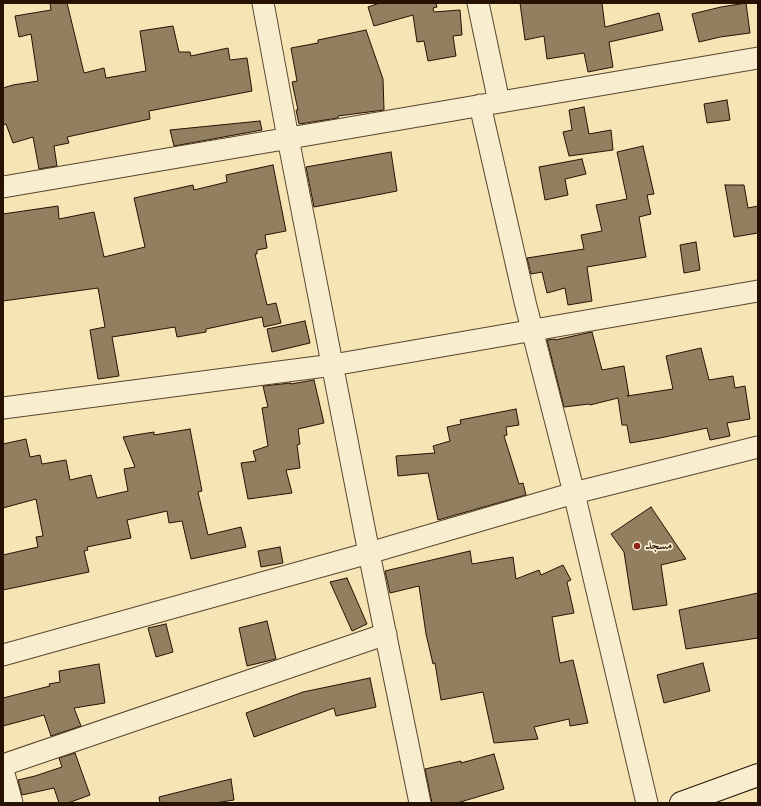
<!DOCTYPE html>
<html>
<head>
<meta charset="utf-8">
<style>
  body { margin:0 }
  #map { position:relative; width:761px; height:806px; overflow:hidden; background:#f5e4b4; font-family:Cardo,serif }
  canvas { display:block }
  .frame { position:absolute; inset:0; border:4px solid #251203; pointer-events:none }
</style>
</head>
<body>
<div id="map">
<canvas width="761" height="806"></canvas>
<div class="frame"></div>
</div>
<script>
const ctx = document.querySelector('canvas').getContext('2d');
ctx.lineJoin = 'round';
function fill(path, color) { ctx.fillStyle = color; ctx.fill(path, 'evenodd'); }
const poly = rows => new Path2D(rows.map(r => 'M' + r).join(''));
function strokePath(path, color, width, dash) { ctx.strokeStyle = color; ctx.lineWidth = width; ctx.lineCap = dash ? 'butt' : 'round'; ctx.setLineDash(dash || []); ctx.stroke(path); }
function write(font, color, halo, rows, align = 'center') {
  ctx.font = font + ' Cardo,Amiri,serif'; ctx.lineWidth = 3.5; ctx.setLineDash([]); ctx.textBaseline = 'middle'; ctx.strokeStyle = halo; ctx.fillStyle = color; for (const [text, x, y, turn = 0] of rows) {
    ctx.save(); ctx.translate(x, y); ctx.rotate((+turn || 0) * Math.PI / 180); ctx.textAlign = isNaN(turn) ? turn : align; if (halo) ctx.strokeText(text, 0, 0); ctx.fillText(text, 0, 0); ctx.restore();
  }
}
const building = poly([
  [50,3,67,3,84,73,104,68,106,78,146,71,140,31,173,26,179,52,190,52,191,56,228,48,230,60,247,58,252,91,149,111,150,119,67,137,69,143,54,146,57,166,39,169,33,137,13,143,6,124,3,125,3,88,13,85,38,81,31,34,19,37,15,16,51,10,50,3],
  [380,3,436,3,437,7,433,8,434,12,460,10,462,35,453,36,456,56,428,61,424,41,417,42,413,15,374,26,368,7,380,3],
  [520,3,602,3,605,27,659,13,663,30,609,42,613,67,588,72,584,53,547,59,544,36,525,40,520,3],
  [746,3,750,33,720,37,699,42,692,14,721,7,746,3],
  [366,30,383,79,384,110,338,116,338,118,299,124,296,110,298,110,292,82,297,81,291,48,318,43,318,40,366,30],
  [727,100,730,120,707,123,704,104,727,100],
  [584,107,589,134,611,130,613,150,569,156,563,132,572,130,569,110,584,107],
  [260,121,262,130,174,146,170,130,260,121],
  [643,146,654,194,647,195,651,214,639,217,646,257,587,267,592,301,568,305,565,288,547,293,542,272,531,274,527,258,584,249,581,235,602,231,596,205,627,199,617,152,643,146],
  [391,152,397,191,314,207,306,167,391,152],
  [582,159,586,174,565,179,568,195,545,200,539,167,582,159],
  [273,165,286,231,265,235,267,248,257,250,257,254,255,254,267,305,276,303,281,323,264,327,262,317,206,329,206,332,177,337,175,327,112,337,119,376,98,379,90,330,105,327,98,288,3,301,3,214,58,206,59,219,94,212,104,257,145,247,134,198,193,185,194,190,227,182,226,175,273,165],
  [725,185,744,185,748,208,758,206,758,233,734,237,725,185],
  [696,242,700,270,684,273,680,245,696,242],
  [305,321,310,343,272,352,267,329,305,321],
  [592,332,602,370,624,366,629,396,627,396,673,389,666,356,701,348,709,380,733,376,735,388,745,386,750,419,727,423,730,436,710,440,707,428,660,438,630,443,627,425,622,425,618,398,590,405,589,404,564,407,547,340,555,339,555,340,592,332],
  [314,380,324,423,298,429,300,444,297,445,300,468,286,470,292,493,248,499,241,463,256,461,253,451,268,446,262,408,268,407,263,386,291,383,291,384,314,380],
  [516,409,519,425,506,427,507,435,504,436,519,484,523,483,526,495,438,520,428,473,398,476,396,456,435,453,433,446,450,441,447,427,461,424,460,420,516,409],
  [190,429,202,491,198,492,208,535,241,527,246,547,191,559,182,521,169,523,167,511,127,520,131,538,87,547,88,550,84,551,89,572,3,590,3,555,38,547,36,537,43,536,36,499,3,508,3,444,26,439,30,457,40,455,42,464,66,460,70,480,91,475,97,498,128,491,124,469,135,467,123,437,154,432,154,435,190,429],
  [651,507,686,559,661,565,667,605,633,610,624,552,611,534,651,507],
  [280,547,283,563,261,567,258,551,280,547],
  [470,551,472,564,513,557,516,579,539,570,541,575,563,565,571,580,567,582,574,613,552,617,560,663,573,660,588,723,570,726,569,719,534,727,538,739,494,743,483,692,441,700,435,663,433,664,426,634,419,586,390,593,385,571,470,551],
  [347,578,367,624,352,631,330,582,347,578],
  [758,593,758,638,686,649,679,610,758,593],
  [267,621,276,659,247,666,239,628,267,621],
  [166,624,173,652,156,657,148,628,166,624],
  [703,663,710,691,664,703,657,675,703,663],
  [99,664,105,703,74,708,81,726,51,736,44,715,3,726,3,698,50,686,49,684,60,682,59,671,99,664],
  [370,678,376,707,336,716,334,708,254,737,246,713,303,692,370,678],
  [75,753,90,795,68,803,59,803,54,788,22,795,18,780,35,776,62,767,59,758,75,753],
  [494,754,504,789,457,803,432,803,425,769,461,761,461,763,494,754],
  [231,779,234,800,215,803,160,803,159,797,231,779]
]);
fill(building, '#917f5f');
strokePath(building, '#251203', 1);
const street = poly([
  [263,3,288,138,369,553,420,803],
  [478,3,499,102],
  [480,105,525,302,574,493,647,803],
  [3,187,758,58],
  [3,408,333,365,758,291],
  [3,655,369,553,574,493,758,447],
  [3,765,386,634],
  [3,770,12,803]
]);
const secondary = poly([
  [681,803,758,775]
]);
strokePath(street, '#59462f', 23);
strokePath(secondary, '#251203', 24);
strokePath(street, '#f8edce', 21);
strokePath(secondary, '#f8edce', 22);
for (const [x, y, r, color] of [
  [637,546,4,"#8f2418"]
]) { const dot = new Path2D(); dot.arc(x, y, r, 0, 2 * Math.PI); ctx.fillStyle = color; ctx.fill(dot); strokePath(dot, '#f8edce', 1.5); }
write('14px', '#251203', '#f8edce', [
  ["مسجد",645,546]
], 'left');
</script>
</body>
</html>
